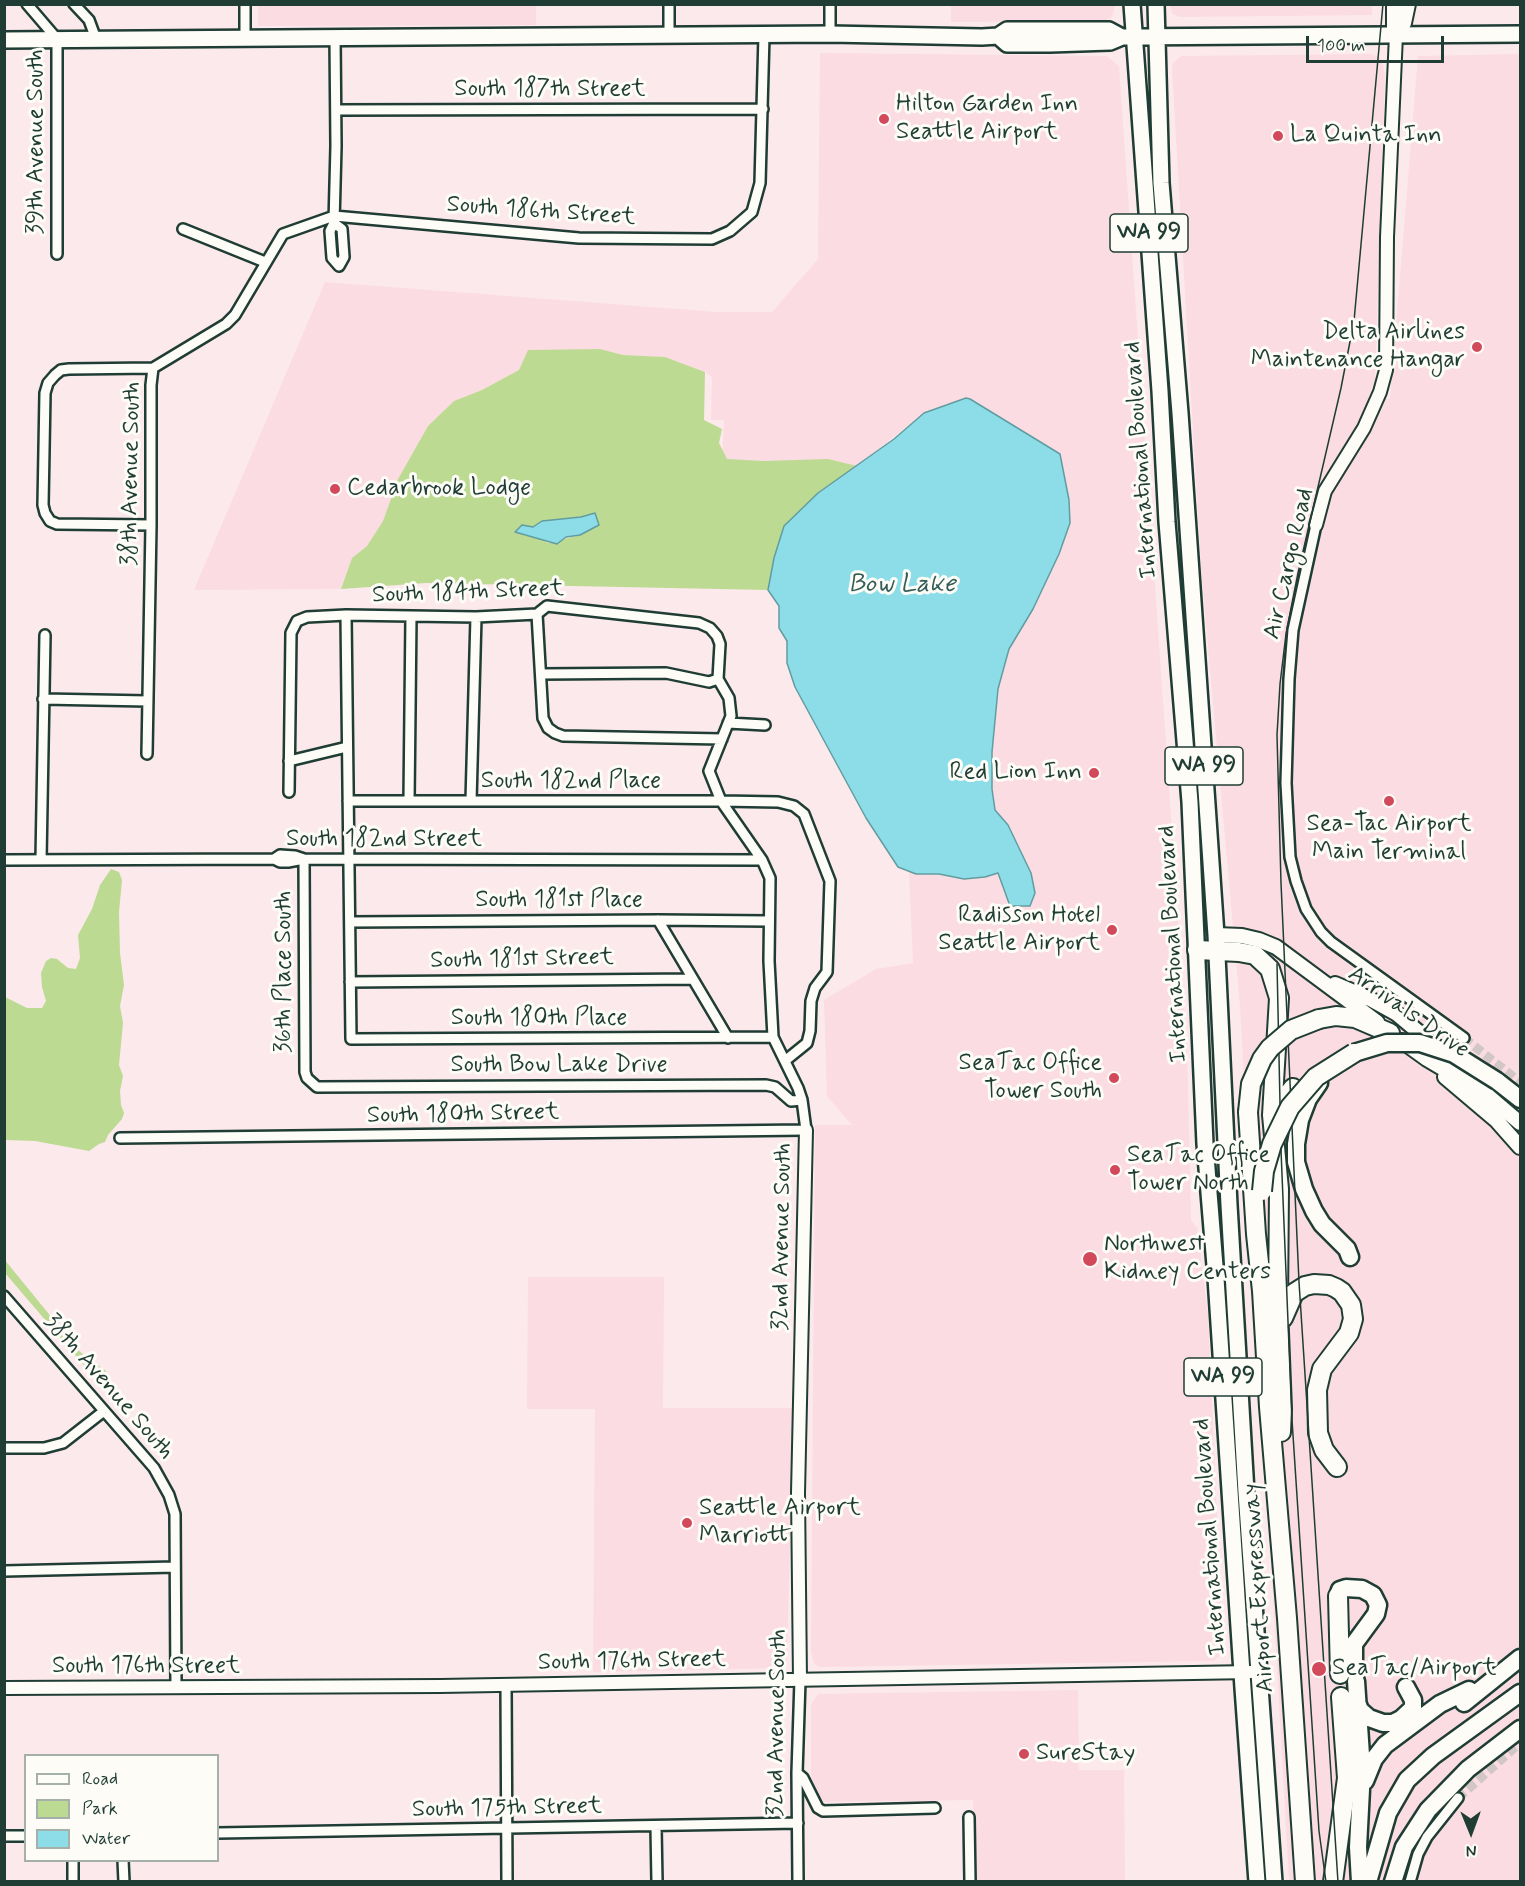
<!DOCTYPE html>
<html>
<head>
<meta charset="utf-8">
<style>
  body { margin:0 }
  #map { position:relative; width:1525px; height:1886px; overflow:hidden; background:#fce9eb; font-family:Mynerve,sans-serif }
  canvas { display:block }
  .frame { position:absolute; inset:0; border:6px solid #1f3d34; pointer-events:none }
  .legend { position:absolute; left:24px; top:1754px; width:195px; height:108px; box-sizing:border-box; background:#fdfcf7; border:2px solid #a4b0a9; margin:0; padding:8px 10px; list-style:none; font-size:18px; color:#1f3d34 }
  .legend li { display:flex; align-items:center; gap:12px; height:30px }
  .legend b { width:30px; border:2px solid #a4b0a9 }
  .north { position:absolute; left:1441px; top:1802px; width:60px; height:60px; -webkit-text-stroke:4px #fdfcf7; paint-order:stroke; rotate:179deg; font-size:16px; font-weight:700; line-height:24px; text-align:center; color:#1f3d34 }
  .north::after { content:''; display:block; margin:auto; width:21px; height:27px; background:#1f3d34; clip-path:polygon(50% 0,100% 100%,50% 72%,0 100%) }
  .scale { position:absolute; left:1306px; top:36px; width:138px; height:27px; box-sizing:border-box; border:3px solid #1f3d34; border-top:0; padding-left:8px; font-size:18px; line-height:21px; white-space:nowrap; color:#1f3d34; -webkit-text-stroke:4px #fdfcf7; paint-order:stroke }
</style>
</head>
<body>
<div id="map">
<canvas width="1525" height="1886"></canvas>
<div class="frame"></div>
<ul class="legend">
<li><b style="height:8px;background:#fdfcf7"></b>Road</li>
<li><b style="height:16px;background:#bdda92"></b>Park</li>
<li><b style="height:16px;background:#8ddde8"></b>Water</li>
</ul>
<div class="north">N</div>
<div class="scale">100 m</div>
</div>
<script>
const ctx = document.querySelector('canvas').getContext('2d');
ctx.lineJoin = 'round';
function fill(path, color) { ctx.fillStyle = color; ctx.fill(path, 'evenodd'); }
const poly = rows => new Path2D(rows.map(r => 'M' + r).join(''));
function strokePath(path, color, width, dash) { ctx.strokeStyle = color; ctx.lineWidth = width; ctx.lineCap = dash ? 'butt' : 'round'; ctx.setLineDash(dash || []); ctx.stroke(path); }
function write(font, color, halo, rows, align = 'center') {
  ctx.font = font + ' Mynerve,sans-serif'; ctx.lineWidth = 6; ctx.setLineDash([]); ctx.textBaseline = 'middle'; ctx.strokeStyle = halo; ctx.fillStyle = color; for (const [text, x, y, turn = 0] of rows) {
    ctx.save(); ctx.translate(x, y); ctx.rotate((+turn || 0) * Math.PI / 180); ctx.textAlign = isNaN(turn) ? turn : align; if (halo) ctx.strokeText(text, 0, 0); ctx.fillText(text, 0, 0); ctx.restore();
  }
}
fill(poly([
  [258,5,536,5,536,25,258,26],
  [951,5,1115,4,1115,5,1112,17,1104,21,951,22],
  [1170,5,1170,4,1372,5,1372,15,1179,17,1172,13],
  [820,53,1100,56,1107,56,1119,66,1187,1047,1191,1220,1197,1228,1208,1314,1223,1649,1223,1654,1213,1661,820,1667,814,1664,811,1652,815,1125,852,1125,827,1096,824,1000,876,969,913,963,909,871,916,874,939,874,964,879,985,877,998,873,1010,906,1031,873,1008,825,995,810,992,789,992,752,998,689,1009,649,1046,581,1062,470,1060,454,970,399,966,398,924,413,857,466,722,465,724,420,711,420,712,377,705,372,665,357,622,355,600,349,519,370,482,390,454,401,428,426,398,479,383,521,367,546,352,558,341,589,194,590,325,282,716,312,772,312,818,259],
  [1370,54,1379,57,1382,61,1385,75,1375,379,1367,401,1390,399,1418,56,1520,54,1520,1881,1289,1881,1240,1006,1201,568,1172,69,1173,63,1181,56],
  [528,1277,664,1277,663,1408,793,1408,787,1664,784,1668,593,1672,595,1409,527,1409],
  [1078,1690,1079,1770,1124,1770,1125,1881,975,1881,973,1800,821,1802,811,1775,811,1705,818,1694]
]), '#fbdce3');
fill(poly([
  [600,349,623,355,665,357,705,372,704,420,722,429,719,443,727,459,763,461,828,459,857,466,818,493,774,558,768,590,426,583,341,589,352,558,367,546,383,521,398,479,428,426,454,401,482,390,519,370,528,350],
  [595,513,580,535,548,543,535,536,525,536,522,525,533,527,542,521,581,517],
  [111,869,119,872,122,880,119,912,120,953,124,985,120,1006,123,1023,119,1065,123,1076,120,1091,121,1105,124,1113,122,1119,108,1135,105,1142,99,1144,89,1151,35,1141,5,1140,5,997,27,1008,42,1008,46,1001,42,987,41,973,46,961,51,958,57,959,68,968,76,969,80,958,78,935,92,909,100,885],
  [4,1259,79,1351,106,1371,110,1381,108,1390,105,1390,5,1273]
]), '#bdda92');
const water = poly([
  [966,398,970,399,1060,454,1069,500,1070,523,1059,554,1033,609,1009,649,998,689,992,752,992,789,995,810,1008,825,1031,873,1035,893,1030,906,1010,906,998,873,985,877,964,879,939,874,916,874,898,867,866,818,795,687,787,663,787,641,779,628,779,606,768,590,774,558,784,526,818,493,894,439,924,413,966,398],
  [595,513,599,525,580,535,566,537,557,544,515,532,522,525,533,527,542,521,581,517,595,513]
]);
fill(water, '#8ddde8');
strokePath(water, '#619da0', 1.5);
strokePath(poly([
  [1464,1038,1520,1082],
  [1458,1798,1520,1743]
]), '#d0c7c6', 9, [9, 4.5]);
const minor = poly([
  [27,4,57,39,57,254],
  [74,4,89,20,96,39],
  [245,4,245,37],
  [830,4,830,34],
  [669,35,669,4],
  [336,110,763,109],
  [334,223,336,146,335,37],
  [334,223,342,229,344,257,339,266,332,258,330,231,334,223],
  [183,229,265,262],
  [153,368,226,324,235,315,283,234,334,216,579,238,712,239,730,231,752,212,760,183,764,35],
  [151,525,57,524,50,521,45,513,43,505,45,393,48,383,55,375,61,370,69,369,153,368],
  [1316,525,1293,630,1289,679,1286,783,1290,857,1296,881,1306,909,1321,932,1331,942,1464,1038],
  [537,614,543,718,548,728,555,733,563,736,722,739],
  [346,615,351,1039,773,1037],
  [542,674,666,673,709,682,718,679],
  [43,699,148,701],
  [728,723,765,725],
  [147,754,151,525,151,385,153,368],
  [289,761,347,747],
  [348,801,721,801,778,802,794,806,804,814,830,881,827,972,815,988,811,1001,810,1031,807,1043,786,1060],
  [409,801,411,616],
  [471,801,476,617],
  [274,859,280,855,295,856,304,859],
  [304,859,305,1072,307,1078,317,1087,766,1085,775,1087,791,1101,802,1100],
  [4,860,274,859,280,862,288,862,304,859,762,860],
  [41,860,45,635],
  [658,920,728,1038],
  [350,922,658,920,768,921],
  [350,982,693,979],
  [120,1138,806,1130,802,1100,798,1088,773,1037,769,961,770,878,762,860,721,801,709,771,731,716,729,698,718,679,720,644,717,636,710,628,699,623,547,606,537,614,476,617,346,615,307,617,297,621,291,633,289,792],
  [4,1296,154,1468,169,1495,175,1514,176,1688],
  [4,1448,44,1448,63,1443,104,1411],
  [4,1571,175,1567],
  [506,1685,507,1882],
  [797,1773,803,1778,818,1808,823,1811,935,1808],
  [969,1817,970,1882],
  [656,1827,657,1882],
  [218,1833,798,1823],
  [4,1836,26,1836],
  [73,1860,73,1882],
  [123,1860,124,1882],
  [798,1882,797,1773,800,1680],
  [1410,1882,1418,1854,1427,1837,1458,1798]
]);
const tertiary = poly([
  [1316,525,1325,491,1364,428,1380,392,1386,370,1387,237,1396,35],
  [800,1680,798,1493,806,1130],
  [4,1688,440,1686,1251,1672]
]);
const secondary = poly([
  [1394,4,1394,28,1396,35],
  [1396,35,1404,23,1408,4],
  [1216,935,1242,936,1259,940,1276,947,1377,1022],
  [1335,984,1370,999,1397,1014,1428,1040,1486,1094,1520,1123],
  [1402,1041,1427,1059,1486,1094],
  [1445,1077,1497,1121,1520,1147]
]);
const primary = poly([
  [1132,4,1160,391,1167,522,1190,802,1205,1144,1216,1278,1243,1688,1257,1882],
  [1156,4,1161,183,1180,413,1216,935,1229,1205,1246,1492,1274,1882],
  [998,36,1007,44,1050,44,1110,42,1122,37,1520,34],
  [4,40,830,34,982,37,998,36,1007,30,1109,30,1122,37]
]);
const trunk = poly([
  [1497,1081,1520,1099],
  [1319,1083,1308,1099,1300,1120,1296,1144,1296,1162,1304,1189,1314,1211,1322,1224,1347,1249,1350,1257],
  [1338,1596,1340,1590,1346,1588,1362,1589,1373,1595,1378,1605,1376,1614,1354,1644,1354,1662],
  [1356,1681,1362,1770,1358,1847,1360,1882],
  [1357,1702,1360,1710,1369,1718,1383,1723,1393,1723,1401,1719,1413,1708,1413,1700,1406,1687],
  [1464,1703,1520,1658],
  [1365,1781,1374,1759,1385,1745,1440,1704,1469,1690],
  [1368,1882,1388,1813,1407,1780,1433,1756,1520,1693],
  [1393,1882,1404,1847,1428,1810,1468,1769,1520,1729]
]);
const motorway = poly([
  [1197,950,1239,952,1255,955,1270,969,1279,998,1272,1115,1279,1189,1278,1307,1282,1409,1281,1432],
  [1319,1019,1336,1016,1355,1018,1390,1033],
  [1248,1112,1256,1234,1262,1291,1269,1407,1287,1618,1305,1882],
  [1274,1120,1281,1104,1293,1088],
  [1283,1318,1294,1293,1305,1286,1314,1284,1329,1285,1336,1288,1342,1292,1351,1305,1353,1319,1349,1333,1322,1369,1317,1390,1318,1433,1324,1450,1337,1467],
  [1338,1596,1340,1674],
  [1333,1882,1347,1778,1341,1697]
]);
strokePath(minor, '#1f3d34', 14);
strokePath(tertiary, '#1f3d34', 16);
strokePath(secondary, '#1f3d34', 18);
strokePath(primary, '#1f3d34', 20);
strokePath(trunk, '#1f3d34', 21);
strokePath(motorway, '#1f3d34', 22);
strokePath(minor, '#fdfcf7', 9);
strokePath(tertiary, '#fdfcf7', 12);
strokePath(secondary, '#fdfcf7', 14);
strokePath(primary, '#fdfcf7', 15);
strokePath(trunk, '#fdfcf7', 16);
strokePath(motorway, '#fdfcf7', 18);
strokePath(poly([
  [1277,964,1281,1150,1292,1420,1319,1831,1326,1882],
  [1338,1882,1299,1282,1281,883,1277,735,1280,684,1286,634,1298,573,1341,388,1354,321,1383,4]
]), '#1f3d34', 1.5);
const trunkBridge = poly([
  [1354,1053,1387,1043,1420,1043,1454,1054,1497,1081]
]);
const motorwayBridge = poly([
  [1248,1112,1251,1084,1262,1059,1270,1048,1291,1030,1319,1019],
  [1262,1191,1264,1171,1272,1144,1290,1107,1316,1077,1354,1053]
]);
strokePath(trunkBridge, '#1f3d34', 21, []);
strokePath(motorwayBridge, '#1f3d34', 22, []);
strokePath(trunkBridge, '#fdfcf7', 16);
strokePath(motorwayBridge, '#fdfcf7', 18);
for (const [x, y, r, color] of [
  [884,119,6,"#d1495b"],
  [1278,136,6,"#d1495b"],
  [1477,347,6,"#d1495b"],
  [335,489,6,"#d1495b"],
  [1094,773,6,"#d1495b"],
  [1389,801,6,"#d1495b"],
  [1112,930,6,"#d1495b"],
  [1114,1078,6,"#d1495b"],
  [1115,1170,6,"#d1495b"],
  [1090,1259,8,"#d1495b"],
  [687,1523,6,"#d1495b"],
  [1319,1669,8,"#d1495b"],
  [1024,1754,6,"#d1495b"]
]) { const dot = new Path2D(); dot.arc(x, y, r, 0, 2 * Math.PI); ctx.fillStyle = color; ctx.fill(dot); strokePath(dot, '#fdfcf7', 2); }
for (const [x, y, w] of [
  [1149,233,78],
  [1204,766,78],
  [1223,1377,78]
]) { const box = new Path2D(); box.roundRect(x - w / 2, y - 19, w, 38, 4.5); ctx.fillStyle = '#fdfcf7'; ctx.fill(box); strokePath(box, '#1f3d34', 1.5); }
write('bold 22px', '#1f3d34', null, [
  ["WA 99",1149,233],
  ["WA 99",1204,766],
  ["WA 99",1223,1377]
]);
write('24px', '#1f3d34', '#fdfcf7', [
  ["South 187th Street",550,90],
  ["39th Avenue South",37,142,-90],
  ["South 186th Street",541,212,4],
  ["International Boulevard",1142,460,-94],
  ["38th Avenue South",132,474,-89],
  ["Air Cargo Road",1290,564,-77],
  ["South 184th Street",468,593,-2],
  ["South 182nd Place",571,782],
  ["South 182nd Street",384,840],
  ["South 181st Place",559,901],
  ["International Boulevard",1174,944,-93],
  ["South 181st Street",522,960,-1],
  ["36th Place South",285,972,-90],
  ["Arrivals Drive",1408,1013,35],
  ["South 180th Place",539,1019],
  ["South Bow Lake Drive",559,1066],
  ["South 180th Street",463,1115,-1],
  ["32nd Avenue South",783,1237,-89],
  ["38th Avenue South",108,1387,49],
  ["International Boulevard",1211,1537,-94],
  ["Airport Expressway",1260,1588,-94],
  ["South 176th Street",632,1662,-1],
  ["South 176th Street",146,1667],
  ["32nd Avenue South",778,1723,-89],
  ["South 175th Street",507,1809,-1]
]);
write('24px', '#1f3d34', '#fdfcf7', [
  ["Hilton Garden Inn",896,105],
  ["Seattle Airport",896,133],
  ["La Quinta Inn",1290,136],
  ["Delta Airlines",1465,333,"right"],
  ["Maintenance Hangar",1465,361,"right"],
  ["Cedarbrook Lodge",347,489],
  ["Red Lion Inn",1082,773,"right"],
  ["Sea-Tac Airport",1389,825,"center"],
  ["Main Terminal",1389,853,"center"],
  ["Radisson Hotel",1100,916,"right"],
  ["Seattle Airport",1100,944,"right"],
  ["SeaTac Office",1102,1064,"right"],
  ["Tower South",1102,1092,"right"],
  ["SeaTac Office",1127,1156],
  ["Tower North",1127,1184],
  ["Northwest",1104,1245],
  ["Kidney Centers",1104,1273],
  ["Seattle Airport",699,1509],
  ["Marriott",699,1537],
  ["SeaTac/Airport",1332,1669],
  ["SureStay",1036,1754]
], 'left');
write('italic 26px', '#355d58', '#fdfcf7', [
  ["Bow Lake",902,586]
]);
</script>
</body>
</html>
